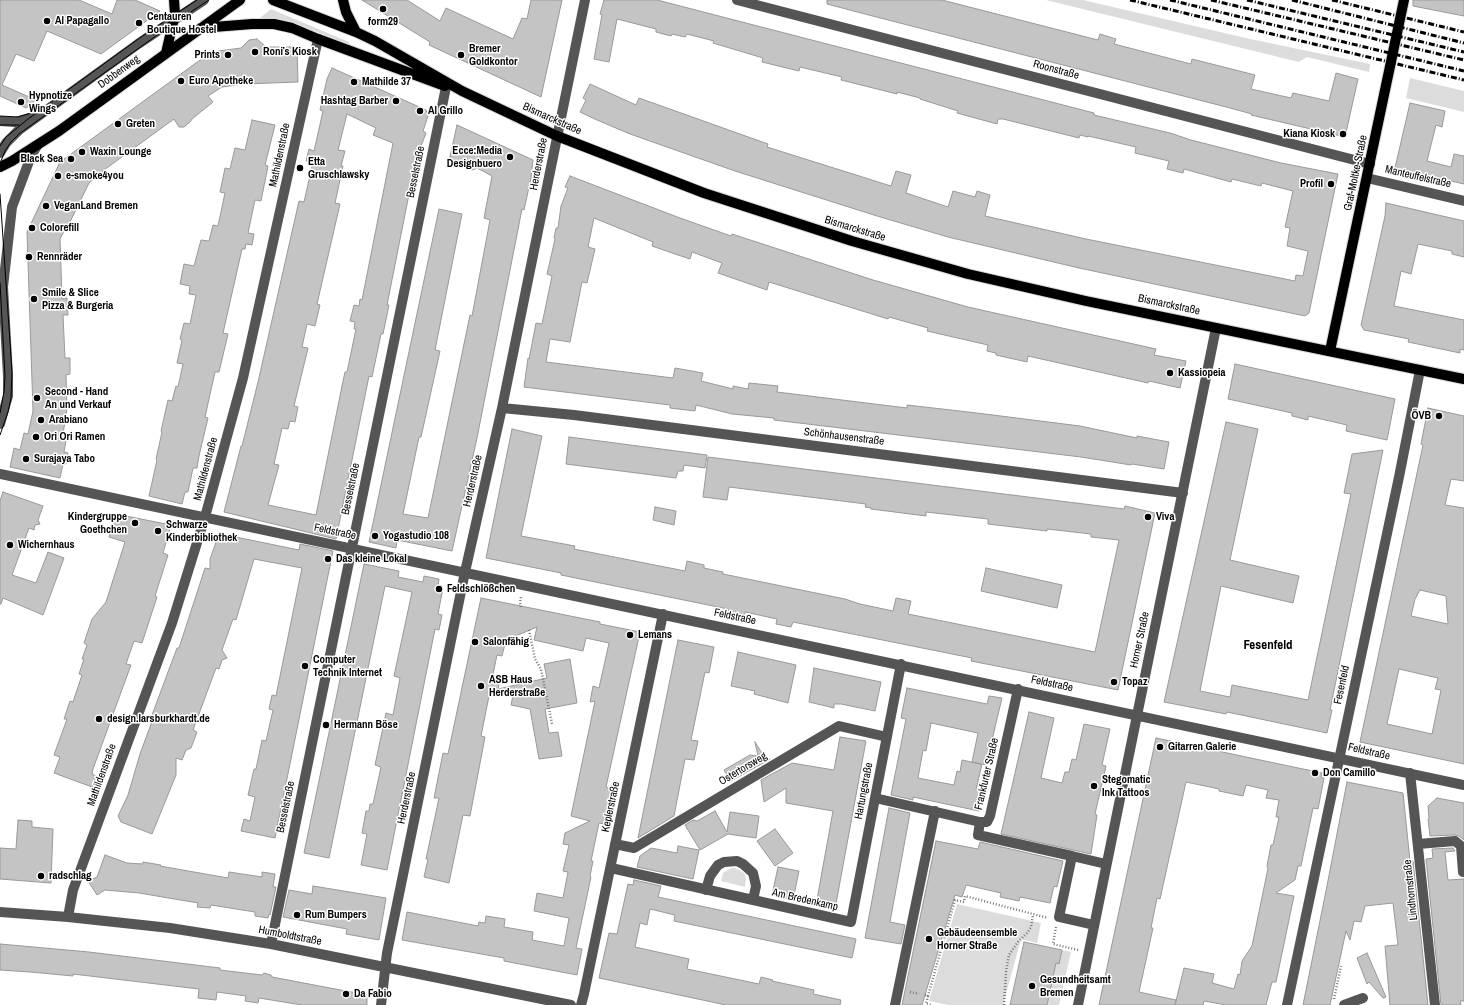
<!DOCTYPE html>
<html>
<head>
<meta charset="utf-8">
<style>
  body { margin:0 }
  canvas { display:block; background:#fff }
</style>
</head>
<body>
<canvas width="1464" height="1005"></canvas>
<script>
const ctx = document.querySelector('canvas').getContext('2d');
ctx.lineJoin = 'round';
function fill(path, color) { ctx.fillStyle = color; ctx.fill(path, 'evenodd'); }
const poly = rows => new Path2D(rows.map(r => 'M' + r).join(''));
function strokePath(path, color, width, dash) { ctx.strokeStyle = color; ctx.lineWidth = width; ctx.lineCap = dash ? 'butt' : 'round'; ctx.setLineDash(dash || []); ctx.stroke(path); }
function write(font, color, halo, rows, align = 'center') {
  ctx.font = font + ' "Archivo Narrow",sans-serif'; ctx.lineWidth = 3; ctx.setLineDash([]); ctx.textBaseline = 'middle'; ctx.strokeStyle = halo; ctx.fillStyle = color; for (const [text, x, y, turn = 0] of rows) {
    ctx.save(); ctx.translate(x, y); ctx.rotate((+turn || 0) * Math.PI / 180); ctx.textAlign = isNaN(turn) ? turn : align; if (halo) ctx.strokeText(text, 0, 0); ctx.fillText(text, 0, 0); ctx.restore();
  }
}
fill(poly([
  [1046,0,1083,0,1250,39,1370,64,1369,72,1307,57,1299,62],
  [271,9,349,42,350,45,349,45,295,23,280,19,260,18],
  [1410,78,1464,91,1464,112,1406,98],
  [731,868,735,868,744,873,746,878,745,887,721,881,723,873],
  [957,904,1041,923,1037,943,1021,939,1003,1005,949,1005,929,1001],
  [1062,950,1071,952,1059,1005,1047,1005,1056,963,1059,964]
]), '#dcdcdc');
const building = poly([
  [0,0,79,0,112,14,117,0,135,0,160,11,101,54,47,31,34,61,16,54,2,85,36,100,26,108,0,96,0,0],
  [362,0,407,0,440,21,446,8,513,39,522,18,527,19,531,0,562,0,541,97,429,45,430,42,362,0],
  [604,0,657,0,1094,113,1094,115,1170,133,1191,140,1281,163,1338,174,1309,313,1305,316,1079,268,948,237,877,216,735,171,630,134,597,120,580,112,586,100,583,98,590,84,636,105,639,98,768,144,767,147,891,186,896,171,911,175,906,193,948,207,953,191,975,197,977,191,990,195,985,216,1086,239,1295,281,1296,275,1303,276,1308,251,1287,246,1290,228,1285,227,1293,191,1262,183,1261,186,1232,179,1231,182,1184,169,1183,173,1167,169,1169,161,1135,153,1136,147,1088,136,1088,137,1080,135,1079,138,1003,119,998,119,997,124,957,113,958,111,920,99,920,98,897,92,897,94,841,80,842,77,800,67,799,71,762,62,763,58,713,43,714,41,687,34,685,37,672,34,671,36,656,32,656,29,617,19,609,62,594,59,602,15,600,14,604,0],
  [827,0,942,0,1098,40,1100,34,1116,39,1114,44,1191,64,1192,59,1255,75,1251,89,1291,98,1293,93,1329,101,1336,73,1358,79,1345,137,1251,115,1252,114,1230,108,861,13,827,4,827,0],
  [1413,0,1464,0,1464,16,1413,6,1413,0],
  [257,39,266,47,297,47,298,82,244,84,222,87,208,96,213,102,192,119,190,122,184,127,179,127,174,119,104,170,89,183,69,224,68,223,60,239,62,299,67,298,68,315,63,315,65,358,70,358,70,374,66,375,67,409,63,434,67,435,64,452,68,453,66,464,63,464,60,478,10,467,14,448,20,450,24,433,28,434,33,411,27,232,60,162,211,52,241,48,249,40,257,39],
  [332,68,426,110,428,116,423,131,426,133,416,159,387,305,389,305,383,334,381,334,372,377,369,376,336,539,224,512,241,446,242,446,258,382,299,201,304,202,313,162,306,161,309,149,314,151,323,111,320,110,327,79,332,68],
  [347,114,376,128,373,135,393,143,362,300,360,299,359,306,354,305,350,321,355,322,354,329,356,329,347,372,345,372,342,386,316,515,268,505,279,465,274,464,282,428,288,429,290,421,295,422,298,407,294,406,308,348,302,347,307,324,315,326,320,305,317,304,340,204,335,203,343,166,341,166,345,151,338,150,347,114],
  [1410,103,1445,111,1442,127,1436,125,1427,161,1451,167,1454,154,1464,156,1464,184,1395,168,1410,103],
  [252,120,275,125,265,165,268,166,261,201,255,200,248,233,254,234,252,245,246,244,245,249,242,249,223,333,228,334,219,372,215,372,205,417,208,418,199,456,197,468,193,468,188,492,185,492,182,504,149,496,157,460,156,459,162,432,161,431,168,400,172,401,176,386,178,387,183,364,177,363,182,340,180,339,184,323,190,324,196,295,189,294,190,286,180,284,184,264,194,266,201,240,209,241,213,225,218,226,225,193,220,192,225,168,230,169,235,148,245,150,252,120],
  [457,125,533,160,531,178,524,210,522,209,477,438,452,551,397,540,396,548,369,542,439,209,462,214,435,350,440,351,421,437,419,437,403,514,428,518,470,315,472,316,490,220,484,218,492,176,477,168,473,170,469,168,468,165,449,161,457,125],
  [570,176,680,218,731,236,732,234,873,280,968,307,1156,349,1154,355,1186,361,1180,388,1149,381,1148,383,1028,356,1027,362,996,355,996,353,987,351,988,345,927,331,928,328,889,317,888,319,769,282,767,290,718,273,722,263,692,252,690,259,678,255,652,246,653,242,594,218,588,247,595,249,587,283,582,282,570,342,550,339,546,362,673,378,675,368,703,373,701,381,733,389,733,386,748,389,749,383,778,386,777,392,907,408,907,405,977,413,1080,426,1137,438,1137,436,1169,442,1164,469,1132,464,1131,465,1081,457,774,420,774,418,732,414,696,405,695,411,670,408,670,405,524,387,528,358,529,359,531,349,536,323,542,324,552,276,547,274,555,239,554,238,556,228,558,228,561,206,568,188,565,187,570,176],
  [1386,203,1464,221,1464,257,1452,254,1452,251,1418,244,1411,274,1401,271,1394,306,1464,320,1464,350,1460,349,1460,353,1408,342,1409,339,1364,330,1361,325,1385,216,1386,203],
  [1235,364,1395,399,1387,440,1346,431,1347,425,1308,416,1308,420,1292,416,1292,413,1228,399,1235,364],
  [1428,408,1464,416,1464,481,1451,479,1445,505,1464,508,1464,764,1360,742,1423,445,1421,444,1428,408],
  [1420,590,1446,596,1448,624,1411,616,1415,599,1420,590],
  [1399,669,1438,678,1435,689,1441,690,1432,734,1387,724,1399,669],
  [1226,422,1258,429,1230,560,1299,576,1293,603,1221,586,1200,691,1230,697,1232,685,1308,700,1351,494,1344,493,1352,454,1383,450,1330,710,1332,710,1327,733,1227,712,1226,714,1164,702,1226,422],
  [512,429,542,436,521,536,575,546,574,549,685,571,687,561,704,565,704,568,723,572,723,574,845,599,860,604,893,611,896,598,911,601,908,614,1095,652,1119,540,1091,537,1091,534,1047,529,1047,531,988,524,988,519,926,512,926,516,871,509,871,508,865,507,866,504,729,487,727,500,703,497,708,457,1124,509,1125,506,1155,513,1118,690,971,661,972,658,793,622,791,627,776,624,777,619,745,612,744,616,728,612,728,609,561,575,561,573,486,558,512,429],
  [569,437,707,455,705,468,684,465,683,471,678,471,676,478,566,464,569,437],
  [3,492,43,506,38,520,40,524,35,525,34,530,29,528,12,575,36,583,48,552,64,558,43,615,3,598,1,604,0,604,0,501,3,492],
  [655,507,676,511,674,525,653,520,655,507],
  [116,514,171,525,163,553,168,555,155,596,157,597,142,643,134,641,126,664,131,665,93,769,92,774,96,776,92,787,54,773,60,757,54,755,67,719,64,719,70,701,73,702,82,675,79,674,84,659,82,659,87,645,84,643,92,619,106,602,125,542,109,537,116,514],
  [221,534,299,550,300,544,333,551,275,838,241,831,244,819,250,821,255,797,248,795,254,769,256,769,262,740,266,741,273,710,269,709,272,695,276,696,302,568,254,559,236,620,233,619,222,650,227,658,222,660,219,669,216,668,193,730,197,732,191,748,186,750,182,760,176,758,176,775,152,834,121,822,118,816,128,795,140,754,154,716,152,715,177,648,179,648,205,568,210,569,210,559,215,545,217,538,220,537,221,534],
  [364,564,399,571,398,577,423,582,424,576,439,579,438,587,443,588,438,614,442,615,439,630,435,629,387,870,361,865,367,834,362,833,366,811,369,811,370,804,373,804,381,767,375,765,386,713,393,715,400,678,394,676,412,592,385,586,329,858,304,853,364,564],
  [986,568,1062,585,1057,608,981,591,986,568],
  [481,598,600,622,600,624,640,632,606,787,610,789,610,794,604,824,599,823,591,861,593,861,590,876,591,877,576,948,582,949,577,975,504,961,504,958,402,940,407,912,478,926,479,922,485,923,486,916,505,919,504,927,533,932,532,940,564,946,569,918,534,911,537,893,563,898,568,872,563,871,569,845,563,844,565,833,590,821,571,816,595,701,590,702,593,686,599,688,609,643,586,638,583,651,534,640,537,627,506,640,502,656,497,655,492,679,500,681,498,689,547,678,544,664,570,659,577,703,545,709,549,733,558,732,562,756,539,759,530,709,511,705,513,695,490,691,481,736,485,737,470,816,463,815,449,883,424,877,428,859,426,859,439,798,434,798,443,753,448,754,481,598],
  [678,640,714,647,709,673,705,672,691,740,698,741,694,760,685,759,674,816,638,838,678,640],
  [738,652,796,665,788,703,754,694,755,691,731,686,738,652],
  [814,668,881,682,875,711,841,704,834,704,834,708,809,702,814,668],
  [907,688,987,704,989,696,1002,698,986,765,982,764,976,790,983,792,979,811,913,797,913,800,891,795,906,719,901,718,907,688],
  [931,723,978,733,972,762,981,764,962,760,960,772,957,771,954,785,918,778,923,750,926,751,931,723],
  [1029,712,1054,718,1041,778,1062,783,1065,772,1069,772,1072,759,1076,760,1084,724,1110,729,1102,765,1106,766,1095,814,1097,815,1091,854,1001,834,1029,712],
  [840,737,866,741,835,909,816,905,833,811,786,803,786,788,764,802,761,780,792,763,834,770,840,737],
  [1156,738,1322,773,1321,777,1324,778,1318,809,1313,808,1301,866,1298,866,1295,880,1276,893,1294,896,1276,982,1272,982,1266,1005,1226,1005,1204,1001,1203,1005,1175,1005,1184,968,1214,974,1212,983,1234,989,1238,974,1240,975,1242,961,1252,946,1268,868,1267,866,1271,845,1273,845,1279,817,1276,817,1279,800,1266,798,1268,790,1246,785,1243,796,1219,791,1219,789,1186,782,1160,899,1157,898,1151,928,1153,928,1139,992,1176,1000,1175,1005,1099,1005,1156,738],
  [755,742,765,758,770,759,731,781,724,770,750,755,758,756,755,742],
  [1347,782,1403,793,1410,861,1413,861,1428,1005,1390,1005,1385,946,1398,945,1393,903,1365,906,1361,922,1354,921,1350,940,1346,931,1330,1005,1303,1005,1326,891,1347,782],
  [1437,798,1464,803,1464,840,1459,836,1454,835,1430,836,1428,819,1429,819,1428,806,1437,798],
  [889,808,910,813,890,922,905,925,901,944,865,938,889,808],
  [715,811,727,832,730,812,759,816,756,838,728,834,700,850,685,825,693,820,697,821,715,811],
  [18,820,32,821,32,827,53,829,51,883,0,879,0,848,16,849,18,820],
  [775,829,793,853,775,866,757,841,775,829],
  [936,841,978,849,980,842,1063,861,1057,887,1054,886,1050,903,1020,897,1019,901,1000,897,1001,893,966,885,962,897,955,895,922,1005,902,1005,936,841],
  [678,846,699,850,693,879,637,867,640,856,651,848,677,853,678,846],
  [1453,848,1455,851,1445,852,1448,880,1464,879,1464,1001,1460,1001,1461,1005,1441,1005,1426,859,1433,858,1432,849,1453,848],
  [105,855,127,863,143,864,143,862,161,865,160,866,228,878,229,872,262,877,262,872,275,874,273,887,276,887,270,915,269,914,268,918,255,916,255,912,211,905,210,908,197,907,198,903,139,893,105,890,97,895,88,881,97,877,105,855],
  [778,867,799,871,793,900,772,895,778,867],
  [634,880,661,886,658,897,856,939,852,958,674,921,675,915,650,909,647,925,640,923,635,947,689,959,687,969,759,984,761,977,773,980,772,981,814,990,813,994,841,1000,840,1005,726,1005,599,978,609,933,617,934,628,884,633,885,634,880],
  [313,886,386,898,379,940,346,934,347,929,283,917,289,890,312,894,313,886],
  [1024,942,1062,950,1059,964,1056,963,1047,1005,1010,1005,1024,942],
  [0,944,89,952,220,968,220,970,262,975,264,973,271,975,272,977,367,995,367,1005,302,1005,259,998,258,1003,245,1001,246,996,217,992,216,1000,198,998,199,989,73,974,73,976,30,972,0,970,0,944],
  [1367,953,1386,997,1383,998,1369,982,1367,984,1357,958,1367,953]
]);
fill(building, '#c4c4c4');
strokePath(building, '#999', 1);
const major = poly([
  [273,0,356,32,375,41,462,91,557,136,704,193,852,241,968,274,1086,301,1464,379],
  [343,0,346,12,356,32],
  [201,28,252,24,274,24,292,28,318,39,445,86],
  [166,53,175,14,174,0],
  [0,167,12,161,59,131,240,0],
  [1330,351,1404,0]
]);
strokePath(major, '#dbdbdb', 12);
strokePath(poly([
  [521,607,520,603,521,597],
  [529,630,535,659,541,669,552,724],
  [1056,927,1053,944,1078,950],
  [910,992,919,994],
  [925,995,928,996,955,900,964,902,965,896,1048,918],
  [928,996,926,1004,932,1005],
  [1334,999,1341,966],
  [1004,1005,1006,972,1009,955,1018,942,1027,933,1031,927,1033,915]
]), '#777', 2.5, [1, 2]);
strokePath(poly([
  [737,0,1370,164],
  [0,121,15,122,33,117],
  [0,153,6,143,19,130,138,44,204,0],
  [1367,178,1464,201],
  [502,408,574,415,1183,493],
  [0,424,8,396,8,376,3,287,12,207,31,156,37,146],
  [0,474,1464,785],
  [1410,773,1435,1005],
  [875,798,980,822,987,822,990,816,1018,689],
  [980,822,978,835,1072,856],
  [615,844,634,848,839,726,887,737],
  [1418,844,1455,841,1461,846,1463,872],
  [611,868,851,922,901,664],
  [706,890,710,876,718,865,724,862,737,861,743,864,753,873,756,886,753,900],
  [0,912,68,917,170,928,271,944,571,1005],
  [68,917,73,890,172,623,205,517,243,378,318,39],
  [1094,925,1059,917,1072,856,1106,864],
  [271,944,446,87],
  [381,1005,387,953,465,572,502,408,585,0],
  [581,1005,584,994,663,614],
  [895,1005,935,811],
  [1078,1005,1216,328],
  [1287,1005,1399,477,1420,370],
  [1344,1005,1363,998]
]), '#555', 10);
strokePath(major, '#000', 10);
strokePath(poly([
  [0,116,18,117,31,113],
  [0,125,19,125],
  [0,146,6,137,28,119,141,37,197,0],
  [0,169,1,161,5,151,11,142,19,134,174,23,209,0],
  [0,194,12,372,11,398,8,412,0,435],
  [0,283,5,376,4,392,0,413]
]), '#000', 1);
strokePath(poly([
  [1130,0,1464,80],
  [1170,0,1464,71],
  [1211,0,1464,60],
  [1247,0,1464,52],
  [1292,0,1464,43],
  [1332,0,1464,32]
]), '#000', 3, [6, 2, 1, 2]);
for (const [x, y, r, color] of [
  [383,9,4,"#000"],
  [47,21,4,"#000"],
  [139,23,4,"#000"],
  [255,52,4,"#000"],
  [228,55,4,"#000"],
  [461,55,4,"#000"],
  [181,81,4,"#000"],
  [354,82,4,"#000"],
  [396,101,4,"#000"],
  [21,102,4,"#000"],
  [420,111,4,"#000"],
  [118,124,4,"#000"],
  [1343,134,4,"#000"],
  [82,152,4,"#000"],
  [510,157,4,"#000"],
  [71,159,4,"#000"],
  [300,168,4,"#000"],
  [58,176,4,"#000"],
  [1331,184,4,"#000"],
  [46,206,4,"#000"],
  [32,228,4,"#000"],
  [29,257,4,"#000"],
  [34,299,4,"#000"],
  [1170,373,4,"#000"],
  [37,398,4,"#000"],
  [1439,416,4,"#000"],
  [41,420,4,"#000"],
  [36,437,4,"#000"],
  [26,459,4,"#000"],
  [1148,517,4,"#000"],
  [135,523,4,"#000"],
  [158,531,4,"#000"],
  [375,536,4,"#000"],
  [10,545,4,"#000"],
  [328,559,4,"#000"],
  [439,589,4,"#000"],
  [630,635,4,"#000"],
  [475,642,4,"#000"],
  [305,666,4,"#000"],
  [1114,682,4,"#000"],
  [481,686,4,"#000"],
  [99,719,4,"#000"],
  [326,725,4,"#000"],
  [1160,747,4,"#000"],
  [1315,773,4,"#000"],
  [1094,786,4,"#000"],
  [41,876,4,"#000"],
  [297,915,4,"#000"],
  [929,939,4,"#000"],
  [1032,986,4,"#000"],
  [346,994,4,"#000"]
]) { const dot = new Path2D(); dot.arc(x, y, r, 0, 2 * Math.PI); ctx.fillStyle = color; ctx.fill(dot); strokePath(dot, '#fff', 1.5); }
write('bold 11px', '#000', '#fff', [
  ["Centauren",147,17],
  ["Boutique Hostel",147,30],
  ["Al Papagallo",55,21],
  ["form29",383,22,"center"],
  ["Bremer",469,49],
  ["Goldkontor",469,62],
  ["Roniʼs Kiosk",263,52],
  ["Prints",220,55,"right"],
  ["Euro Apotheke",189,81],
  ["Mathilde 37",362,82],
  ["Hypnotize",29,96],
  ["Wings",29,109],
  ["Hashtag Barber",388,101,"right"],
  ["Al Grillo",428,111],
  ["Greten",126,124],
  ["Kiana Kiosk",1335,134,"right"],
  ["Ecce:Media",502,151,"right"],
  ["Designbuero",502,164,"right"],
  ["Waxin Lounge",90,152],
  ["Black Sea",63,159,"right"],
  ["Etta",308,162],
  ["Gruschlawsky",308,175],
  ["e-smoke4you",66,176],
  ["Profil",1323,184,"right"],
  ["VeganLand Bremen",54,206],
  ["Colorefill",40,228],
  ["Rennräder",37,257],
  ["Smile & Slice",42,293],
  ["Pizza & Burgeria",42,306],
  ["Kassiopeia",1178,373],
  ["Second - Hand",45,392],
  ["An und Verkauf",45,405],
  ["ÖVB",1431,416,"right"],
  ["Arabiano",49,420],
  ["Ori Ori Ramen",44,437],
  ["Surajaya Tabo",34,459],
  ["Kindergruppe",127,517,"right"],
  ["Goethchen",127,530,"right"],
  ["Viva",1156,517],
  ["Schwarze",166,525],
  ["Kinderbibliothek",166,538],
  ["Yogastudio 108",383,536],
  ["Wichernhaus",18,545],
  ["Das kleine Lokal",336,559],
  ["Feldschlößchen",447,589],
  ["Lemans",638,635],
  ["Salonfähig",483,642],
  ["Computer",313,660],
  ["Technik Internet",313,673],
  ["ASB Haus",489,680],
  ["Herderstraße",489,693],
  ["Topaz",1122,682],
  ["design.larsburkhardt.de",107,719],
  ["Hermann Böse",334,725],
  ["Gitarren Galerie",1168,747],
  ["Don Camillo",1323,773],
  ["Stegomatic",1102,780],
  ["Ink Tattoos",1102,793],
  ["radschlag",49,876],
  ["Rum Bumpers",305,915],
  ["Gebäudeensemble",937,933],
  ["Horner Straße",937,946],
  ["Gesundheitsamt",1040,980],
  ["Bremen",1040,993],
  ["Da Fabio",354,994]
], 'left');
write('11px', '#000', '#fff', [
  ["Roonstraße",1056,70,15],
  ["Dobbenweg",119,72,-36],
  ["Bismarckstraße",552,119,24],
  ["Mathildenstraße",280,155,-78],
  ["Herderstraße",539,164,-79],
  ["Besselstraße",416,172,-78],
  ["Graf-Moltke-Straße",1356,173,-78],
  ["Manteuffelstraße",1418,177,13],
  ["Bismarckstraße",855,229,17],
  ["Bismarckstraße",1169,305,12],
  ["Schönhausenstraße",844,437,7],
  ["Mathildenstraße",206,469,-75],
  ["Herderstraße",473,481,-77],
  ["Besselstraße",351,489,-78],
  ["Feldstraße",335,532,12],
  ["Feldstraße",735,617,12],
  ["Horner Straße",1140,640,-78],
  ["Feldstraße",1052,684,12],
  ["Fesenfeld",1342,685,-78],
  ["Feldstraße",1369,752,13],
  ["Ostertorsweg",743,769,-31],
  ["Frankfurter Straße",987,774,-77],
  ["Mathildenstraße",102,775,-70],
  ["Hartungstraße",864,791,-79],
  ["Herderstraße",407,798,-78],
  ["Besselstraße",286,807,-78],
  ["Keplerstraße",611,807,-78],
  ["Lindhornstraße",1411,890,-96],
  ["Am Bredenkamp",805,900,13],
  ["Humboldtstraße",290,936,11]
]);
write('bold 13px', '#000', '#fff', [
  ["Fesenfeld",1268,646]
]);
</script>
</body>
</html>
